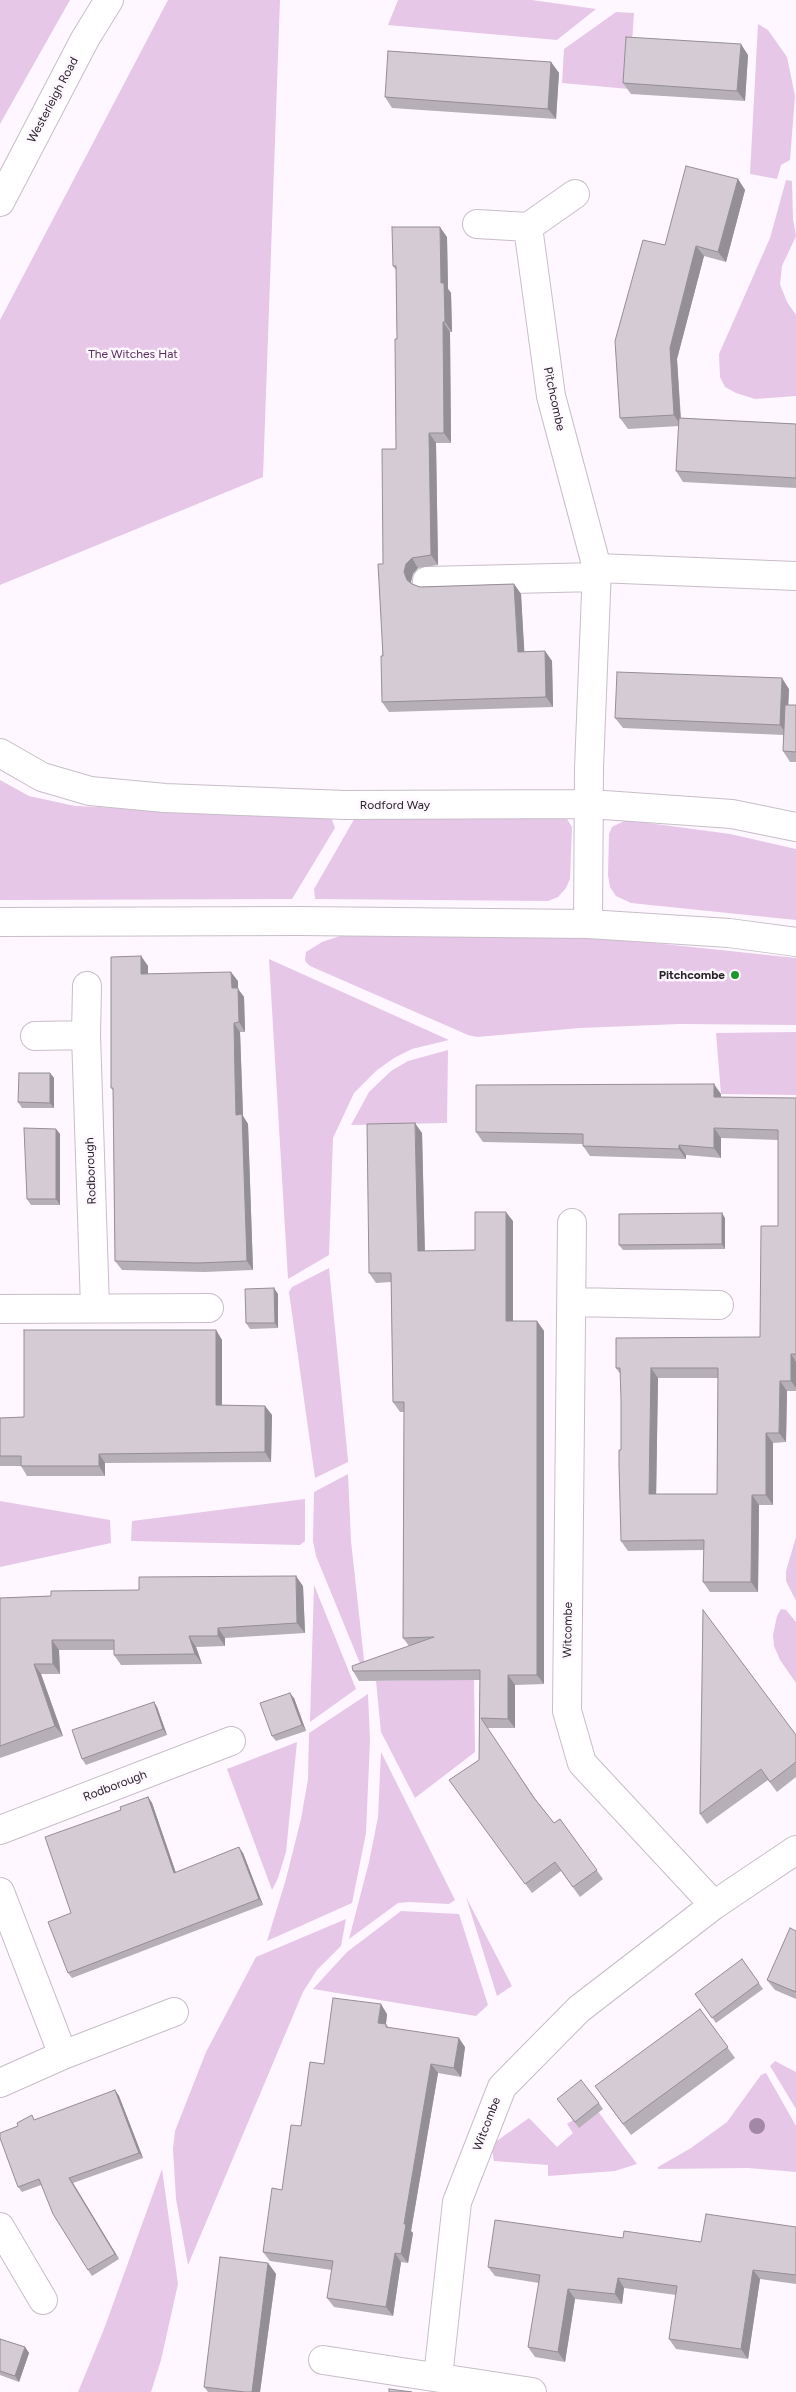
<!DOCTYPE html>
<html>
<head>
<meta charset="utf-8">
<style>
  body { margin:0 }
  canvas { display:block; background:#fef7ff }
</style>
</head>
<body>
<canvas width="796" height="2392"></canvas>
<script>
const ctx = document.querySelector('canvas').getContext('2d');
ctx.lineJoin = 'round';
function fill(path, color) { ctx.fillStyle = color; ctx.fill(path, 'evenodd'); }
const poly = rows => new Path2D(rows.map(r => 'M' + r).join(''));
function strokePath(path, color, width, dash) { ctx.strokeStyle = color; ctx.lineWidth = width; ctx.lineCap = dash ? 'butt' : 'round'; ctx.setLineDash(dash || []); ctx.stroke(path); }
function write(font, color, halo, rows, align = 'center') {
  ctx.font = font + ' Figtree,sans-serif'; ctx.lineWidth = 5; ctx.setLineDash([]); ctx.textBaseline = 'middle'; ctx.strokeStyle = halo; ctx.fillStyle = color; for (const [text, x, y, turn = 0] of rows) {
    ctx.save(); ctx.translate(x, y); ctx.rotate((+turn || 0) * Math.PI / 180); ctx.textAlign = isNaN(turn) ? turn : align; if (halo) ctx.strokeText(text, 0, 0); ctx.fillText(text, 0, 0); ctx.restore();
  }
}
fill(poly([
  [0,0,70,0,0,124],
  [168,0,280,0,263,477,0,585,0,320],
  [398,0,532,0,596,9,557,40,388,25],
  [616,12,634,13,629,89,562,83,564,49],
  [758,24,768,30,787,57,795,96,790,160,781,165,777,179,750,174],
  [786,180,792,181,793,219,796,236,782,266,780,284,787,302,796,315,796,396,755,399,736,393,725,387,720,377,719,354,770,238],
  [0,780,29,796,75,806,331,817,335,828,292,899,0,900],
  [557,815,567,819,572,827,570,879,566,888,558,897,548,901,315,899,314,889,356,816],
  [626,820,730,834,796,849,796,920,631,903,616,896,610,887,608,875,609,834,612,827],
  [361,935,597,937,796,958,796,1025,680,1024,580,1028,477,1037,468,1035,310,966,305,961,306,952,322,942,340,936],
  [269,959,449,1040,412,1049,394,1058,377,1070,354,1093,333,1138,329,1255,288,1279],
  [796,1032,796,1095,721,1094,716,1033],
  [448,1050,447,1123,351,1125,369,1092,391,1071,408,1061],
  [329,1268,348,1460,348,1462,315,1478,289,1292,292,1287],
  [348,1474,351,1541,366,1678,316,1556,313,1541,314,1492],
  [305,1499,305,1541,300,1545,131,1541,132,1521],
  [0,1501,110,1520,111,1543,0,1567],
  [796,1537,796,1601,786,1581,786,1571],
  [314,1585,356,1689,310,1722],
  [781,1609,786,1610,796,1622,796,1683,780,1660,774,1646,773,1635,777,1616],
  [474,1679,475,1752,415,1798,381,1732,376,1681],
  [368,1694,370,1740,366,1833,352,1903,267,1941,286,1879,301,1819,308,1779,309,1733],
  [297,1742,286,1852,278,1878,272,1890,227,1769],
  [381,1752,455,1900,449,1904,409,1902,398,1903,349,1939,369,1862,378,1817],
  [466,1897,512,1986,497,1996],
  [401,1911,459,1914,488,2005,476,2016,313,1989,347,1952],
  [346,1919,341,1946,317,1970,303,1992,188,2265,176,2199,173,2149,175,2131,206,2052,256,1957],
  [775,2061,796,2072,796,2109,770,2066],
  [766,2073,796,2126,796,2172,748,2168,658,2169,658,2167,691,2148,727,2122,761,2075],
  [594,2106,637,2164,615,2171,548,2176,548,2165,494,2161,491,2145,529,2118,557,2147,573,2133,567,2124],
  [162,2169,178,2284,161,2360,151,2392,78,2392,104,2329]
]), '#e6c7e8');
const minor = poly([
  [0,202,85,39,109,0],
  [477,224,528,227,575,194],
  [528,227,551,396,597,568,589,768,588,924],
  [597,568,796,576],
  [427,581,597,577],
  [0,753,42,777,90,791,165,798,345,805,590,804,732,814,796,827],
  [0,922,300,921,588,924,729,933,796,942],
  [87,986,86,1035,95,1307],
  [35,1036,86,1035],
  [572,1223,567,1711,582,1763,714,1905],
  [572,1302,719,1305],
  [0,1309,209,1308],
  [0,1830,231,1741],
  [0,1892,63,2055],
  [0,2083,63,2055,174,2012],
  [0,2227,43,2300],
  [323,2360,532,2392],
  [438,2377,457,2202,502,2087,579,2009,714,1905,796,1850]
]);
strokePath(minor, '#c7bec7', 30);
strokePath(minor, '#fff', 28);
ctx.fillStyle = '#a288a5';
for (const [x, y] of [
  [757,2126]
]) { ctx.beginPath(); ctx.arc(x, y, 8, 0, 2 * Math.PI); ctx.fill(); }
fill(poly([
  [748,55,745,101,631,94,623,83],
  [551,62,559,73,556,119,392,108,385,97],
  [738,179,745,190,726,262,704,256,677,359,681,418,796,424,796,488,683,482,676,471,679,426,628,429,620,418,665,245],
  [447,237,448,289,451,293,452,332,450,332,451,443,436,443,438,565,418,568,413,574,411,582,412,584,420,587,514,584,521,594,524,652,545,651,552,661,553,707,389,712,382,702,383,564,396,449,397,339,396,270,393,266],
  [789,689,788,705,796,705,796,762,790,762,783,751,784,735,623,728,615,718],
  [141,956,148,966,148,974,238,981,238,989,244,997,245,1032,240,1032,242,1086,243,1116,248,1124,253,1270,205,1272,122,1270,115,1261,113,1090,111,1088],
  [50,1073,54,1078,54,1108,22,1108,18,1102],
  [721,1094,721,1097,796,1098,796,1391,787,1391,786,1442,773,1443,773,1505,759,1505,758,1592,710,1592,703,1582,704,1550,628,1551,621,1541,621,1375,616,1368,760,1337,778,1226,778,1140,721,1138,721,1158,686,1155,686,1159,590,1156,583,1146,583,1144,483,1142,476,1132],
  [658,1378,718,1378,717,1494,656,1494],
  [56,1129,60,1134,60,1205,31,1205,27,1199],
  [422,1133,425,1251,475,1250,513,1221,513,1321,537,1321,544,1331,544,1684,515,1685,515,1728,487,1728,536,1800,554,1823,560,1819,603,1879,580,1897,561,1871,532,1893,449,1780,479,1760,480,1680,359,1681,353,1671,409,1646,403,1638,404,1412,400,1412,393,1402,391,1282,376,1283,369,1273],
  [725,1218,725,1249,623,1250,619,1245],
  [278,1294,278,1328,250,1329,246,1323],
  [216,1330,222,1340,222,1405,265,1406,272,1415,271,1462,105,1463,105,1476,27,1476,21,1466,0,1466,0,1418,24,1417],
  [303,1586,305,1633,225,1638,225,1646,196,1647,202,1664,121,1665,114,1655,114,1650,59,1650,60,1674,41,1674,63,1736,0,1758,0,1598],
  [294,1698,306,1731,276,1741,272,1736],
  [154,1702,157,1707,167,1735,86,1765,82,1759],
  [796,1735,796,1777,777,1792,768,1780,707,1824,700,1814],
  [148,1797,152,1803,176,1873,243,1853,263,1905,72,1978,68,1973,71,1913,121,1810],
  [796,1931,796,1999,775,1990,767,1980],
  [742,1959,763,1989,716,2023,695,1994],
  [700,2009,735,2058,631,2135,602,2096],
  [387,2014,386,2024,389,2028,465,2047,461,2077,438,2073,411,2231,413,2233,408,2263,401,2262,393,2316,334,2307,327,2298,332,2270,270,2261,263,2252,282,2190,324,2064],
  [115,2090,119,2096,143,2158,73,2183,119,2259,92,2276,88,2270,41,2185,22,2192,18,2187,35,2120],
  [557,2099,599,2103,603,2109,579,2128],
  [796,2227,796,2284,760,2279,748,2359,676,2349,669,2339,676,2295,624,2288,622,2304,575,2299,565,2362,535,2357,528,2347,539,2283,495,2276,488,2267,623,2238,701,2242],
  [268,2263,276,2274,260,2392,208,2392,204,2387],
  [0,2339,25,2347,29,2353,19,2382,0,2375]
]), '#b6afb7');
fill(poly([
  [741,44,748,55,745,101,737,91],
  [551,62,559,73,556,119,548,109],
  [738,179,745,190,726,262,718,252],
  [440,227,447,237,448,289,451,293,452,332,445,322,441,283],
  [696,246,704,256,677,359,681,426,674,415,670,348],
  [443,322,450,332,451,443,444,433],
  [429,433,436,443,438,565,431,555],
  [412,558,418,568,413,574,411,582,414,590,407,580,404,572,406,564],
  [514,584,521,594,525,662,518,652],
  [545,651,552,661,553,707,546,697],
  [782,678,789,689,787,735,780,725],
  [141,956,148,966,148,983,141,974],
  [231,972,238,981,238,989,244,997,245,1032,239,1022,232,988],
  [234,1023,240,1032,243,1116,248,1124,253,1270,247,1261,236,1115],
  [50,1073,54,1078,54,1108,50,1103],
  [714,1084,721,1094,721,1107,714,1097],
  [415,1123,422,1133,425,1261,418,1251],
  [714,1128,721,1138,721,1158,714,1148],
  [56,1129,60,1134,60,1205,56,1199],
  [679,1145,686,1155,686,1159,679,1149],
  [506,1212,513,1221,513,1331,506,1321],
  [722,1213,725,1218,725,1249,722,1244],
  [274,1288,278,1294,278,1328,275,1323],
  [537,1321,544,1331,544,1684,537,1675],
  [216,1330,222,1340,222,1415,216,1405],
  [791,1354,796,1362,796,1388,791,1381],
  [651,1368,658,1378,656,1504,649,1494],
  [780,1381,787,1391,786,1442,779,1433],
  [265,1406,272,1415,271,1462,265,1452],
  [766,1433,773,1443,773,1505,766,1495],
  [99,1454,105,1463,105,1476,99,1466],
  [752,1495,759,1505,758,1592,751,1582],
  [296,1576,303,1586,305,1633,297,1623],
  [218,1628,225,1638,225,1646,218,1636],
  [189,1636,196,1647,202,1664,195,1654],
  [52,1640,59,1650,60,1674,53,1664],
  [34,1664,41,1674,63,1736,55,1726],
  [508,1675,515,1685,515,1728,508,1719],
  [290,1693,294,1698,306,1731,302,1725],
  [154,1702,157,1707,167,1735,163,1729],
  [148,1797,152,1803,178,1879,174,1873],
  [239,1847,243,1853,263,1905,259,1899],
  [381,2004,387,2014,385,2032,378,2023],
  [459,2038,465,2047,461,2077,454,2068],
  [431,2064,438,2073,411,2231,413,2233,408,2263,401,2254,404,2224],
  [115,2090,119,2096,143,2158,139,2153],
  [69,2178,73,2183,119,2259,115,2254],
  [395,2253,401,2262,393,2316,386,2307],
  [268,2263,276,2274,260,2392,252,2392],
  [753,2270,760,2279,748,2359,741,2349],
  [618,2278,624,2288,622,2304,615,2294],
  [568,2289,575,2299,565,2362,558,2352],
  [25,2347,29,2353,19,2382,15,2376]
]), '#948e95');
const building = poly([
  [626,37,741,44,737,91,623,83,626,37],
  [388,51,551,62,548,109,385,97,388,51],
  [686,166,738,179,718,252,696,246,670,348,674,415,620,418,615,341,643,240,665,245,686,166],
  [392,227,440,227,441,283,444,283,445,322,443,322,444,433,429,433,431,555,412,558,406,564,404,572,407,580,412,584,420,587,514,584,518,652,545,651,546,697,382,702,381,656,383,656,378,564,383,564,382,449,396,449,395,339,397,339,396,266,393,266,392,227],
  [679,418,796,424,796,478,676,471,679,418],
  [617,672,782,678,780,725,615,718,617,672],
  [785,705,796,705,796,752,783,751,785,705],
  [141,956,141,974,231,972,232,988,238,988,239,1022,234,1023,235,1077,236,1115,242,1114,247,1261,198,1263,115,1261,113,1088,111,1088,111,957,141,956],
  [19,1073,50,1073,50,1103,18,1102,19,1073],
  [714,1084,714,1097,796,1098,796,1354,791,1354,791,1381,780,1381,779,1433,766,1433,766,1495,752,1495,751,1582,703,1582,704,1540,621,1541,619,1465,619,1450,621,1450,621,1400,620,1368,616,1368,616,1338,760,1337,761,1226,778,1226,778,1130,714,1128,714,1148,679,1145,679,1149,583,1146,583,1134,476,1132,476,1085,714,1084],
  [651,1368,718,1368,717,1494,649,1494,651,1368],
  [415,1123,418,1251,475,1250,475,1212,506,1212,506,1321,537,1321,537,1675,508,1675,508,1719,481,1718,534,1798,554,1823,560,1819,597,1870,573,1887,555,1862,525,1884,449,1780,479,1760,480,1670,353,1671,352,1666,434,1637,403,1638,404,1402,393,1402,391,1273,369,1273,367,1124,415,1123],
  [24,1128,56,1129,56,1199,27,1199,24,1128],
  [722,1213,722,1244,619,1245,619,1214,722,1213],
  [274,1288,275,1323,246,1323,245,1289,274,1288],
  [24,1330,216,1330,216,1405,265,1406,265,1452,99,1454,99,1466,21,1466,21,1456,0,1456,0,1418,24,1417,24,1330],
  [296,1576,297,1623,218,1628,218,1636,189,1636,195,1654,114,1655,114,1640,52,1640,53,1664,34,1664,55,1726,0,1746,0,1598,51,1596,51,1591,139,1590,139,1577,296,1576],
  [703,1610,796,1735,796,1762,770,1782,761,1769,700,1814,703,1610],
  [290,1693,302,1725,272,1736,260,1703,290,1693],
  [154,1702,163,1729,82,1759,72,1730,154,1702],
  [148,1797,174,1873,239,1847,259,1899,68,1973,48,1922,71,1913,45,1837,121,1810,120,1807,148,1797],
  [790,1928,796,1931,796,1992,767,1980,790,1928],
  [742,1959,759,1983,712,2018,695,1994,742,1959],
  [333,1998,381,2004,378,2023,386,2024,386,2027,459,2038,454,2068,431,2064,404,2224,406,2224,401,2254,395,2253,386,2307,327,2298,333,2261,263,2252,272,2188,282,2190,291,2125,301,2126,310,2062,324,2064,333,1998],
  [700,2009,728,2047,623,2124,595,2086,700,2009],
  [581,2080,599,2103,575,2122,557,2099,581,2080],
  [115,2090,139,2153,69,2178,115,2254,88,2270,53,2214,39,2179,18,2187,0,2138,0,2133,18,2126,17,2123,32,2115,34,2120,115,2090],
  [706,2214,796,2227,796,2275,753,2270,741,2349,669,2339,677,2286,618,2278,615,2294,568,2289,558,2352,528,2347,540,2275,488,2267,495,2220,623,2238,624,2231,701,2242,706,2214],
  [220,2257,268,2263,252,2392,245,2392,204,2387,220,2257],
  [0,2339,25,2347,15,2376,0,2371,0,2339],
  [389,2389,412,2392,389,2392,389,2389]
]);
fill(building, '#d4cbd5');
strokePath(building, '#948e95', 1);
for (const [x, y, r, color] of [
  [735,975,5,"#1d982b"]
]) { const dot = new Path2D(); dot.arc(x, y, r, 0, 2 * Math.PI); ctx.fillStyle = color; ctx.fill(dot); strokePath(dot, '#fef7ff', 2); }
write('12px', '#262326', '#fef7ff', [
  ["Westerleigh Road",53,100,-62],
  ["Pitchcombe",554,399,78],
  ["Rodford Way",395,805],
  ["Rodborough",91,1171,-92],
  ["Witcombe",568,1630,-89],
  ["Rodborough",115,1786,-21],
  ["Witcombe",487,2124,-69]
]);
write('12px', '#572e5b', '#fef7ff', [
  ["The Witches Hat",133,354]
]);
write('bold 12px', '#262326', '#fef7ff', [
  ["Pitchcombe",725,975]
], 'right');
</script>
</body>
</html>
